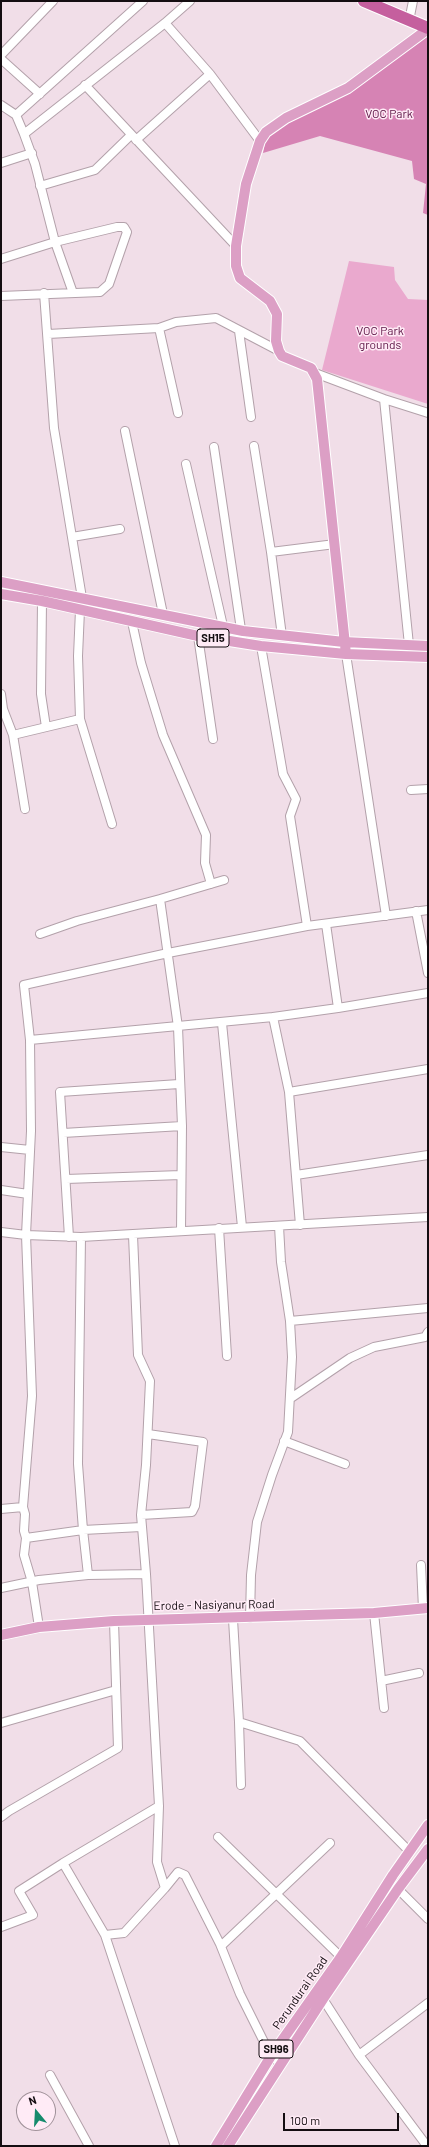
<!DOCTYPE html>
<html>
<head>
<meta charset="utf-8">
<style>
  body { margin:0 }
  #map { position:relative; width:429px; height:2147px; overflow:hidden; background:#f1dee8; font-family:Barlow,sans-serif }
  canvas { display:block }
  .frame { position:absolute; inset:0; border:2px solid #140d11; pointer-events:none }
  .north { position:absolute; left:16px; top:2091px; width:40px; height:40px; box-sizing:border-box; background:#ffebf6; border:1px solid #a1929a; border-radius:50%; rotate:342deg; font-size:11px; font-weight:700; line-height:16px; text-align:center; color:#140d11 }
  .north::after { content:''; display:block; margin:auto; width:14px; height:18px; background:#178b6d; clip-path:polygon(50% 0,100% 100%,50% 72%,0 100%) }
  .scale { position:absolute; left:283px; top:2113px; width:116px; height:18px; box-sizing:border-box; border:2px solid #140d11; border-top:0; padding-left:5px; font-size:12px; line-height:14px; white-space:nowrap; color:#140d11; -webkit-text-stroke:3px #ffebf6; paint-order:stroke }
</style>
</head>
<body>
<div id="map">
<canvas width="429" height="2147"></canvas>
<div class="frame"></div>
<div class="north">N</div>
<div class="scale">100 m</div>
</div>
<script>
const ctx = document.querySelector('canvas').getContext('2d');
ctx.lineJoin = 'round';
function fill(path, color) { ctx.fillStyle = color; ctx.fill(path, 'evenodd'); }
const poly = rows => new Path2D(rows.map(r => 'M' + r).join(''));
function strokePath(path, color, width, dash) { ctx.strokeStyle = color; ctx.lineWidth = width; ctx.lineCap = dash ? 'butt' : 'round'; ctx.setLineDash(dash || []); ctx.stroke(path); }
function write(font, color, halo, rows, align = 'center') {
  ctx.font = font + ' Barlow,sans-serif'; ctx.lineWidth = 3; ctx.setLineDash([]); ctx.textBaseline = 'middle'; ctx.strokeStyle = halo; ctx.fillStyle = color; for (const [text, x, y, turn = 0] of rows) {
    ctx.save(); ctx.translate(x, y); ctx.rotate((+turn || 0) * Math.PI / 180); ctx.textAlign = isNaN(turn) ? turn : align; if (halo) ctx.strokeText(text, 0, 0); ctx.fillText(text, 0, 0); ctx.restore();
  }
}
fill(poly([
  [349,261,394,267,395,280,408,299,428,300,428,404,322,370]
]), '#eaa9ce');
fill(poly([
  [428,33,428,215,423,213,426,184,414,179,412,161,320,136,263,153,266,137,291,121,351,92]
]), '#d683b4');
const minor = poly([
  [409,21,413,1],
  [165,23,210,74,260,141],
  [1,55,53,1],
  [1,59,40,94],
  [85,85,236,246],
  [1,105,16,115,24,134,35,164,55,242,73,293],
  [16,115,143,1],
  [24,134,165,23,190,1],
  [136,140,210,74],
  [1,163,32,153],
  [40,186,95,170,131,135],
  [1,259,55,242,117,227,124,227,127,232,109,284,100,292,1,296],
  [44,293,54,428,82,598],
  [159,328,178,413],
  [239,331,251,417],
  [48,334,159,328,176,322,216,318,279,351],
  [315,373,384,399,409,645],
  [384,399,428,413],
  [125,431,163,614],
  [254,446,271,552,282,636],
  [214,447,243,643],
  [186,464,223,626],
  [72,537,120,529],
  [271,552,335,544],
  [42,601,41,694,46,727],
  [80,610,78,656,80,719,112,824],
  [132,622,141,663,163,735,206,835,205,863,211,884],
  [198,636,213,739],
  [261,646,283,774,296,799,290,816,307,926],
  [346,654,386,916],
  [1,694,3,709,13,735,25,809],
  [13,735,80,719],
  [411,790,428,789],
  [160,899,224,880],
  [416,911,428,973],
  [40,934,77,921,160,899,178,1027,182,1126,181,1231],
  [338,1008,428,993],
  [222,1023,242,1227],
  [30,1040,273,1017],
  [289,1092,273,1017,338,1008,326,924],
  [63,1133,182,1126],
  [1,1147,30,1150],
  [296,1175,428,1155],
  [66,1179,181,1175],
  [1,1190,28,1194],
  [300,1225,289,1092,428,1069],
  [219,1228,227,1356],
  [1,1232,26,1235,81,1237,428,1217],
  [69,1237,60,1092,179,1084],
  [81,1237,78,1464,83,1530,88,1575],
  [290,1321,428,1308],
  [291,1398,350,1358,374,1347,425,1337,428,1332],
  [284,1441,345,1464],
  [1,1509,23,1507],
  [141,1515,192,1512,195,1506,203,1442,148,1434],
  [26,1538,83,1530,141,1527],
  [421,1565,423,1609],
  [146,1574,159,1806,63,1863,105,1935,175,2146],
  [1,1588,39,1580,88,1575,146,1574,141,1515,146,1465,150,1381,138,1355,133,1235],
  [374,1613,384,1708],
  [250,1618,251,1575,257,1522,272,1475,288,1432,292,1357,290,1321,281,1262,279,1226],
  [233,1619,239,1722,300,1741,409,1851],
  [39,1627,32,1582,24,1555,26,1538,24,1531,25,1514,23,1507,32,1396,26,1235,31,1131,30,1040,24,985,168,953,307,926,428,910],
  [381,1681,419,1673],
  [239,1722,241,1785],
  [1,1723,116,1690],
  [159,1806,157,1862,165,1888,178,1872,185,1875,220,1944,240,1994,271,2056,281,2064],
  [1,1817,9,1811,118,1748,114,1621],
  [218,1837,341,1957],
  [398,1889,428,1919],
  [1,1927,33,1915,19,1891,63,1863],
  [105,1935,124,1933,165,1888],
  [221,1946,330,1843],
  [323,1999,359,2055,427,2146],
  [359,2055,428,2003],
  [50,2075,89,2146]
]);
const major = poly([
  [1,582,243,631,344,642,428,646],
  [1,594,42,601,198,636,261,646,346,654,428,657],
  [346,654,317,379,311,368,282,356,279,351,276,341,277,314,270,301,240,278,236,266,236,246,246,184,260,141,266,132,286,118,348,88,428,29],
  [1,1635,39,1627,114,1621,374,1613,428,1608],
  [216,2146,271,2056,341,1957,393,1875,428,1825],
  [228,2146,323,1999,398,1889,428,1849]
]);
const highway = poly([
  [364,1,428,28]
]);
strokePath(minor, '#b3a1aa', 10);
strokePath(major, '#fff', 12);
strokePath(highway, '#fff', 14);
strokePath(minor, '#fff', 8);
strokePath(major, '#dc9fc5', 10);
strokePath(highway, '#c55f9e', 12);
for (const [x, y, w] of [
  [213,638,32],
  [276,2049,34]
]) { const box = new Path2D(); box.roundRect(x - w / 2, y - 9, w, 18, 3); ctx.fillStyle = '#ffebf6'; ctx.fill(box); strokePath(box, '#140d11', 1); }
write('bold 11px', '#140d11', null, [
  ["SH15",213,638],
  ["SH96",276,2049]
]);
write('12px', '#5c1244', '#ffebf6', [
  ["VOC Park",389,114],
  ["VOC Park",380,331],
  ["grounds",380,345]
]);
write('12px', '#140d11', '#ffebf6', [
  ["Erode - Nasiyanur Road",214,1605,-1],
  ["Perundurai Road",300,1993,-55]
]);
</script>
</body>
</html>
